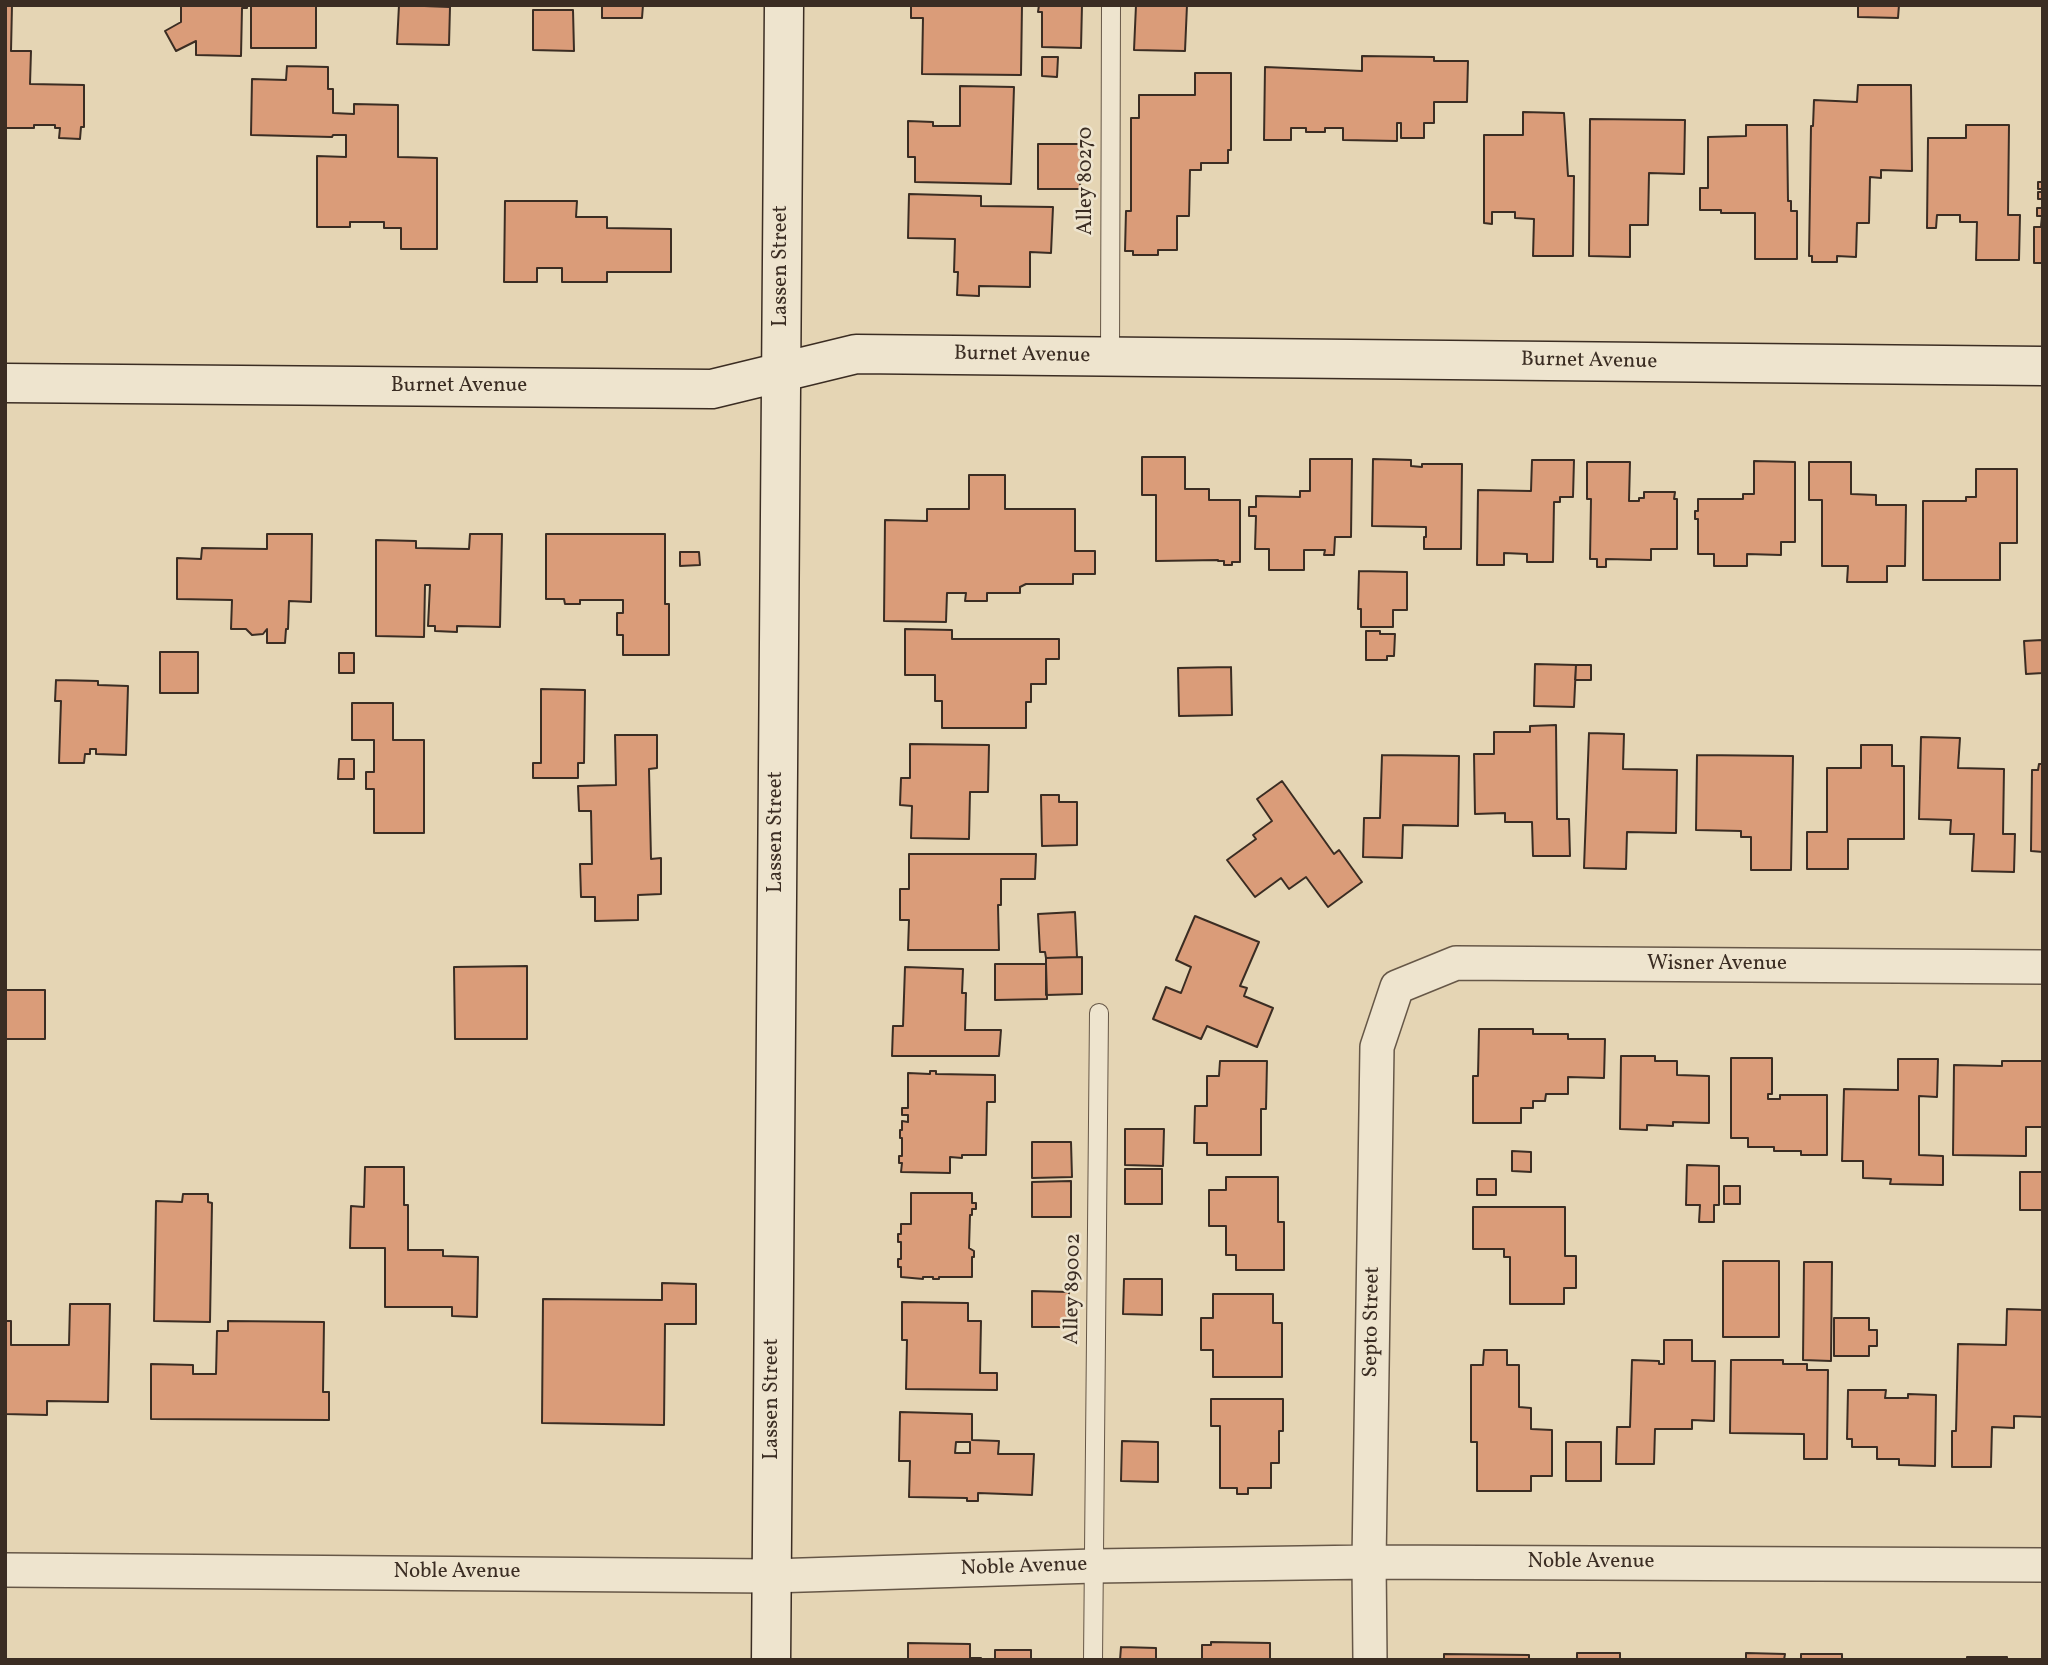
<!DOCTYPE html>
<html>
<head>
<meta charset="utf-8">
<style>
  body { margin:0 }
  #map { position:relative; width:2048px; height:1665px; overflow:hidden; background:#e5d5b4; font-family:Vollkorn,serif }
  canvas { display:block }
  .frame { position:absolute; inset:0; border:7px solid #3b2d23; pointer-events:none }
</style>
</head>
<body>
<div id="map">
<canvas width="2048" height="1665"></canvas>
<div class="frame"></div>
</div>
<script>
const ctx = document.querySelector('canvas').getContext('2d');
ctx.lineJoin = 'round';
function fill(path, color) { ctx.fillStyle = color; ctx.fill(path, 'evenodd'); }
const poly = rows => new Path2D(rows.map(r => 'M' + r).join(''));
function strokePath(path, color, width, dash) { ctx.strokeStyle = color; ctx.lineWidth = width; ctx.lineCap = dash ? 'butt' : 'round'; ctx.setLineDash(dash || []); ctx.stroke(path); }
function write(font, color, halo, rows, align = 'center') {
  ctx.font = font + ' Vollkorn,serif'; ctx.lineWidth = 5; ctx.setLineDash([]); ctx.textBaseline = 'middle'; ctx.strokeStyle = halo; ctx.fillStyle = color; for (const [text, x, y, turn = 0] of rows) {
    ctx.save(); ctx.translate(x, y); ctx.rotate((+turn || 0) * Math.PI / 180); ctx.textAlign = isNaN(turn) ? turn : align; if (halo) ctx.strokeText(text, 0, 0); ctx.fillText(text, 0, 0); ctx.restore();
  }
}
const building = poly([
  [5,5,12,5,11,51,31,51,30,84,84,85,84,127,81,127,80,139,59,138,60,128,55,128,55,125,34,125,34,128,5,128,5,5],
  [181,5,247,5,247,8,242,8,241,56,196,55,196,41,176,51,165,31,181,22,181,5],
  [251,5,316,5,316,48,251,48,251,5],
  [399,5,450,7,449,45,397,44,399,5],
  [602,5,643,5,642,18,602,18,602,5],
  [911,5,1022,5,1021,75,922,74,923,18,911,18,911,5],
  [1039,5,1082,5,1081,48,1042,47,1042,12,1038,12,1039,5],
  [1136,5,1187,5,1185,51,1134,50,1136,5],
  [1858,5,1899,5,1898,18,1858,17,1858,5],
  [533,10,573,10,574,51,533,50,533,10],
  [1362,56,1434,57,1434,61,1468,61,1467,102,1434,102,1434,123,1424,123,1424,138,1401,138,1401,123,1397,123,1397,141,1343,140,1343,128,1325,128,1325,132,1306,132,1306,128,1291,128,1291,140,1264,140,1265,67,1362,71,1362,56],
  [1042,57,1058,57,1057,77,1042,76,1042,57],
  [287,66,328,67,328,89,333,89,333,113,354,114,354,104,398,105,398,157,437,158,437,249,401,249,401,228,384,228,384,222,350,222,350,227,317,227,317,156,346,157,346,135,333,135,332,137,251,135,252,79,286,80,287,66],
  [1195,73,1231,73,1231,150,1228,150,1228,163,1201,163,1201,170,1190,170,1189,216,1177,216,1177,250,1158,250,1158,255,1133,255,1133,251,1125,251,1126,211,1131,211,1131,118,1139,118,1139,95,1195,95,1195,73],
  [1858,85,1911,85,1912,171,1881,170,1881,178,1870,177,1869,223,1857,223,1856,257,1837,256,1837,262,1812,262,1812,256,1809,256,1811,126,1813,126,1814,100,1857,102,1858,85],
  [960,86,1014,87,1011,184,915,182,915,157,908,157,908,121,933,122,933,126,960,126,960,86],
  [1523,112,1564,113,1568,176,1574,176,1573,256,1533,256,1534,219,1515,218,1515,212,1492,212,1492,224,1484,223,1484,135,1523,135,1523,112],
  [1590,119,1685,120,1684,174,1649,173,1648,225,1630,225,1630,257,1589,256,1590,119],
  [1746,125,1787,125,1788,201,1791,201,1791,211,1797,211,1797,259,1755,259,1755,213,1721,213,1721,210,1700,210,1700,188,1708,188,1708,137,1746,136,1746,125],
  [1966,125,2009,125,2008,215,2020,215,2019,260,1976,260,1977,222,1960,222,1960,215,1937,215,1936,228,1927,228,1928,138,1966,138,1966,125],
  [1038,144,1081,144,1080,189,1038,189,1038,144],
  [2043,157,2043,263,2034,263,2034,227,2041,227,2042,216,2037,216,2037,208,2042,208,2042,199,2038,199,2038,192,2042,192,2042,189,2038,189,2038,182,2042,182,2043,157],
  [909,194,981,196,981,206,1053,207,1051,253,1030,252,1030,287,979,286,979,296,957,295,958,272,954,272,955,239,908,238,909,194],
  [505,201,577,201,576,217,607,217,607,228,671,229,671,272,607,272,607,282,562,282,562,268,537,268,537,282,504,282,505,201],
  [1142,457,1185,457,1185,489,1209,489,1209,500,1240,500,1240,562,1232,562,1232,565,1224,565,1224,561,1218,561,1218,560,1156,561,1156,495,1142,495,1142,457],
  [1310,459,1352,459,1351,537,1335,537,1334,555,1324,555,1325,550,1304,550,1304,570,1269,570,1269,549,1255,549,1256,516,1249,516,1249,507,1256,507,1256,496,1300,497,1300,491,1310,491,1310,459],
  [1373,459,1411,460,1411,466,1422,467,1422,464,1462,464,1461,549,1424,549,1424,537,1426,537,1426,527,1372,526,1373,459],
  [1532,460,1574,460,1573,497,1560,497,1560,502,1554,502,1553,562,1527,562,1527,554,1504,553,1504,565,1477,565,1478,490,1531,491,1532,460],
  [1754,461,1795,462,1795,542,1781,542,1781,555,1747,554,1747,566,1714,566,1714,554,1698,554,1698,519,1695,519,1695,511,1698,511,1698,499,1743,499,1743,494,1754,494,1754,461],
  [1587,462,1630,462,1629,501,1639,501,1639,498,1644,498,1644,492,1675,492,1674,499,1677,499,1677,549,1651,549,1651,560,1606,559,1606,567,1597,567,1597,559,1590,559,1591,499,1587,499,1587,462],
  [1809,462,1851,462,1851,494,1876,495,1876,505,1906,505,1905,566,1887,566,1887,582,1847,582,1848,566,1822,566,1822,500,1809,500,1809,462],
  [1976,469,2017,469,2017,543,2000,543,2000,580,1923,580,1923,501,1966,501,1966,497,1976,497,1976,469],
  [969,475,1005,475,1005,509,1075,509,1075,551,1095,551,1095,574,1073,574,1073,584,1026,584,1020,587,1020,593,987,593,987,601,965,601,966,593,947,593,946,622,884,621,885,520,927,521,927,509,969,509,969,475],
  [267,534,312,534,311,602,289,601,288,629,286,629,285,643,267,643,267,629,263,634,252,635,246,629,231,629,232,600,177,599,177,558,201,559,202,548,267,549,267,534],
  [470,534,502,534,500,627,457,626,457,632,435,631,435,626,428,626,430,585,425,585,424,637,376,636,376,540,416,541,416,548,469,549,470,534],
  [546,534,665,534,665,604,669,604,669,655,623,655,623,635,617,635,617,613,623,613,623,600,580,600,580,604,565,604,564,599,546,599,546,534],
  [680,552,699,552,700,565,680,566,680,552],
  [1359,571,1407,572,1407,610,1393,610,1393,627,1361,627,1361,609,1358,609,1359,571],
  [905,629,952,630,952,639,1059,639,1059,659,1046,659,1046,684,1031,684,1031,702,1026,702,1026,728,942,728,942,701,935,701,935,675,905,675,905,629],
  [1366,631,1380,631,1380,634,1395,634,1394,656,1387,656,1387,660,1366,660,1366,631],
  [2042,640,2043,673,2026,674,2024,641,2042,640],
  [160,652,198,652,198,693,160,693,160,652],
  [339,653,354,653,354,673,339,673,339,653],
  [1535,664,1576,665,1574,707,1534,706,1535,664],
  [1576,665,1591,665,1591,680,1575,680,1576,665],
  [1231,667,1232,715,1179,716,1178,668,1231,667],
  [56,680,98,681,98,685,128,686,126,755,96,754,96,749,90,749,90,754,85,754,84,763,59,763,61,701,55,701,56,680],
  [541,689,585,690,584,763,578,763,578,778,533,778,533,763,541,763,541,689],
  [352,703,393,703,393,740,424,740,424,833,374,833,374,789,366,789,366,772,374,772,374,740,352,740,352,703],
  [1556,725,1557,819,1569,819,1570,856,1533,856,1532,822,1505,822,1505,813,1475,814,1474,754,1494,754,1494,732,1530,732,1530,726,1556,725],
  [1589,733,1624,734,1623,769,1677,770,1676,833,1627,832,1626,869,1584,868,1589,733],
  [615,735,657,735,657,768,649,769,651,859,661,858,661,894,638,895,638,920,595,921,595,897,581,897,580,864,592,864,591,811,579,811,578,786,616,785,615,735],
  [1921,737,1960,738,1958,768,2004,769,2003,834,2015,834,2014,872,1972,871,1974,834,1950,834,1951,820,1919,819,1921,737],
  [910,744,989,745,988,792,970,792,969,839,911,838,912,806,900,805,901,778,910,778,910,744],
  [1861,745,1892,745,1892,766,1904,766,1904,839,1848,839,1848,869,1807,869,1807,832,1827,832,1827,768,1861,768,1861,745],
  [1382,755,1459,756,1458,826,1403,825,1402,858,1363,857,1364,818,1380,818,1382,755],
  [1697,755,1793,756,1791,870,1751,870,1751,837,1741,837,1741,831,1696,830,1697,755],
  [339,759,354,759,354,779,338,779,339,759],
  [2039,764,2043,764,2043,852,2031,851,2032,770,2038,770,2039,764],
  [1282,781,1334,854,1339,850,1362,882,1328,907,1306,877,1289,889,1281,878,1255,897,1227,860,1256,839,1253,835,1272,821,1257,799,1282,781],
  [1041,795,1059,795,1059,802,1077,802,1077,845,1042,846,1041,795],
  [909,854,1036,854,1035,879,1001,879,1001,905,998,905,999,950,908,950,909,920,900,920,900,889,909,889,909,854],
  [1075,912,1077,957,1046,958,1045,952,1040,952,1038,914,1075,912],
  [1195,916,1259,942,1240,986,1247,988,1244,996,1273,1008,1257,1047,1207,1026,1201,1039,1153,1019,1166,987,1181,993,1191,967,1176,960,1195,916],
  [1082,957,1082,994,1046,995,1046,958,1082,957],
  [995,964,1046,964,1047,999,995,1000,995,964],
  [527,966,527,1039,455,1039,454,967,527,966],
  [905,967,963,969,962,993,966,993,965,1030,1001,1030,999,1056,892,1056,893,1026,903,1026,905,967],
  [5,990,45,990,45,1039,5,1039,5,990],
  [1479,1029,1533,1029,1533,1034,1568,1034,1568,1039,1605,1039,1604,1078,1568,1077,1568,1094,1546,1094,1545,1101,1533,1101,1533,1108,1521,1108,1521,1123,1473,1123,1473,1076,1478,1076,1479,1029],
  [1621,1056,1655,1056,1655,1061,1677,1061,1677,1075,1709,1076,1709,1123,1673,1122,1673,1126,1647,1125,1647,1130,1620,1129,1621,1056],
  [1731,1058,1772,1058,1772,1094,1768,1094,1768,1099,1780,1099,1780,1095,1827,1095,1827,1155,1801,1155,1801,1151,1774,1151,1774,1147,1748,1147,1748,1138,1731,1138,1731,1058],
  [1898,1059,1938,1059,1937,1097,1919,1096,1919,1155,1943,1156,1943,1185,1890,1184,1891,1179,1863,1178,1863,1161,1842,1161,1844,1089,1898,1090,1898,1059],
  [1220,1061,1267,1061,1266,1109,1261,1109,1261,1155,1207,1155,1207,1143,1194,1143,1195,1106,1207,1106,1207,1076,1219,1076,1220,1061],
  [2002,1061,2043,1061,2042,1127,2026,1127,2026,1156,1953,1155,1954,1065,2002,1066,2002,1061],
  [930,1071,936,1071,936,1074,995,1075,995,1102,987,1102,986,1155,962,1155,962,1158,950,1157,950,1173,901,1172,902,1163,899,1163,899,1156,902,1156,902,1138,900,1138,900,1130,902,1130,902,1121,908,1122,908,1115,902,1115,902,1108,908,1108,908,1073,930,1074,930,1071],
  [1125,1129,1164,1129,1163,1166,1125,1165,1125,1129],
  [1032,1142,1071,1142,1072,1177,1032,1178,1032,1142],
  [1512,1151,1531,1152,1531,1172,1512,1171,1512,1151],
  [1687,1165,1719,1166,1719,1205,1714,1205,1714,1222,1699,1222,1700,1205,1686,1205,1687,1165],
  [365,1167,404,1167,404,1205,408,1205,408,1250,443,1250,443,1256,478,1257,477,1317,452,1316,452,1307,385,1307,385,1248,350,1248,351,1206,364,1207,365,1167],
  [1125,1169,1162,1169,1162,1204,1125,1204,1125,1169],
  [2020,1172,2043,1172,2043,1210,2020,1210,2020,1172],
  [1226,1177,1278,1177,1278,1222,1284,1222,1284,1270,1236,1270,1236,1255,1226,1255,1226,1226,1209,1226,1209,1190,1226,1190,1226,1177],
  [1477,1179,1496,1179,1496,1195,1477,1195,1477,1179],
  [1071,1181,1071,1217,1032,1217,1032,1182,1071,1181],
  [1724,1186,1740,1186,1740,1204,1724,1204,1724,1186],
  [911,1193,972,1193,972,1203,976,1203,976,1209,972,1209,972,1215,970,1215,969,1248,974,1251,974,1257,972,1257,972,1277,939,1277,939,1279,933,1279,933,1277,923,1277,923,1279,901,1277,901,1267,898,1267,898,1259,901,1259,901,1242,898,1242,898,1234,901,1234,901,1224,911,1224,911,1193],
  [183,1194,208,1194,208,1202,212,1203,210,1322,154,1321,156,1201,182,1202,183,1194],
  [1473,1207,1565,1207,1565,1256,1576,1256,1576,1288,1564,1288,1564,1304,1510,1304,1510,1257,1504,1257,1504,1249,1473,1249,1473,1207],
  [1723,1261,1779,1261,1779,1337,1723,1337,1723,1261],
  [1804,1262,1832,1262,1831,1361,1803,1360,1804,1262],
  [1124,1279,1162,1279,1162,1315,1123,1314,1124,1279],
  [662,1283,696,1284,696,1324,665,1324,664,1425,542,1423,543,1299,662,1300,662,1283],
  [1032,1291,1069,1292,1069,1327,1032,1327,1032,1291],
  [1213,1294,1273,1294,1273,1323,1282,1323,1282,1377,1213,1377,1213,1350,1201,1350,1201,1318,1213,1318,1213,1294],
  [902,1302,968,1303,968,1321,981,1321,980,1373,997,1373,997,1390,906,1389,907,1340,902,1340,902,1302],
  [70,1304,110,1304,108,1402,47,1401,47,1415,5,1414,5,1321,11,1321,11,1345,69,1345,70,1304],
  [2007,1309,2043,1310,2043,1417,2014,1416,2014,1428,1992,1427,1991,1467,1952,1467,1952,1431,1956,1431,1958,1344,2006,1345,2007,1309],
  [1834,1318,1869,1318,1869,1330,1877,1330,1877,1346,1869,1346,1869,1356,1834,1356,1834,1318],
  [228,1321,324,1322,323,1392,329,1392,329,1420,151,1419,151,1364,193,1365,193,1374,216,1374,217,1331,228,1331,228,1321],
  [1664,1340,1692,1340,1692,1361,1715,1361,1714,1421,1692,1420,1692,1429,1655,1429,1654,1464,1616,1464,1617,1427,1630,1427,1632,1360,1659,1361,1659,1364,1664,1364,1664,1340],
  [1484,1350,1507,1350,1507,1365,1519,1365,1519,1407,1531,1408,1531,1429,1552,1430,1552,1476,1531,1476,1531,1491,1477,1491,1477,1442,1471,1442,1471,1365,1483,1365,1484,1350],
  [1731,1360,1783,1360,1783,1364,1807,1364,1807,1370,1828,1370,1827,1459,1804,1459,1804,1434,1730,1433,1731,1360],
  [1848,1390,1886,1390,1885,1398,1908,1398,1908,1394,1936,1395,1935,1466,1899,1465,1899,1459,1877,1459,1877,1447,1852,1447,1852,1439,1847,1439,1848,1390],
  [1211,1399,1283,1399,1283,1431,1279,1431,1279,1463,1271,1463,1271,1488,1248,1488,1248,1494,1237,1494,1237,1488,1220,1488,1220,1426,1211,1426,1211,1399],
  [900,1412,972,1414,972,1440,999,1441,998,1454,1034,1454,1032,1495,978,1493,978,1501,967,1501,967,1498,909,1497,910,1461,899,1461,900,1412],
  [956,1442,970,1442,970,1453,955,1453,956,1442],
  [1122,1441,1158,1442,1158,1482,1121,1481,1122,1441],
  [1566,1442,1601,1442,1601,1481,1566,1481,1566,1442],
  [1211,1642,1270,1643,1270,1660,1202,1660,1202,1645,1211,1645,1211,1642],
  [908,1643,970,1644,970,1658,981,1658,981,1660,908,1660,908,1643],
  [1121,1647,1156,1648,1156,1660,1120,1660,1121,1647],
  [995,1650,1031,1650,1031,1660,995,1660,995,1650],
  [1577,1653,1620,1653,1620,1660,1577,1660,1577,1653],
  [1746,1653,1785,1654,1784,1660,1746,1660,1746,1653],
  [1444,1654,1529,1655,1529,1660,1444,1660,1444,1654],
  [1801,1654,1842,1654,1842,1660,1801,1660,1801,1654],
  [1967,1657,2007,1657,2007,1660,1967,1660,1967,1657]
]);
fill(building, '#da9c79');
strokePath(building, '#3b2d23', 2);
const lane = poly([
  [1110,357,1111,5],
  [1093,1660,1099,1013]
]);
const street = poly([
  [5,1570,771,1576,1094,1566,1369,1562,2043,1565],
  [1370,1660,1369,1562,1377,1047,1397,987,1456,963,2043,967]
]);
const secondary = poly([
  [5,383,712,389,856,354,2043,366],
  [771,1660,784,5]
]);
strokePath(lane, '#665747', 20);
strokePath(street, '#665747', 36);
strokePath(secondary, '#3b2d23', 41);
strokePath(lane, '#eee4ce', 18);
strokePath(street, '#eee4ce', 33);
strokePath(secondary, '#eee4ce', 38);
write('21px', '#3b2d23', '#eee4ce', [
  ["Alley 80270",1087,181,-90],
  ["Lassen Street",782,266,-90],
  ["Burnet Avenue",1022,356,1],
  ["Burnet Avenue",1589,362,1],
  ["Burnet Avenue",459,387],
  ["Lassen Street",777,832,-90],
  ["Wisner Avenue",1717,965],
  ["Alley 89002",1074,1289,-89],
  ["Septo Street",1373,1322,-89],
  ["Lassen Street",773,1399,-90],
  ["Noble Avenue",1591,1563],
  ["Noble Avenue",1024,1568,-2],
  ["Noble Avenue",457,1573]
]);
</script>
</body>
</html>
